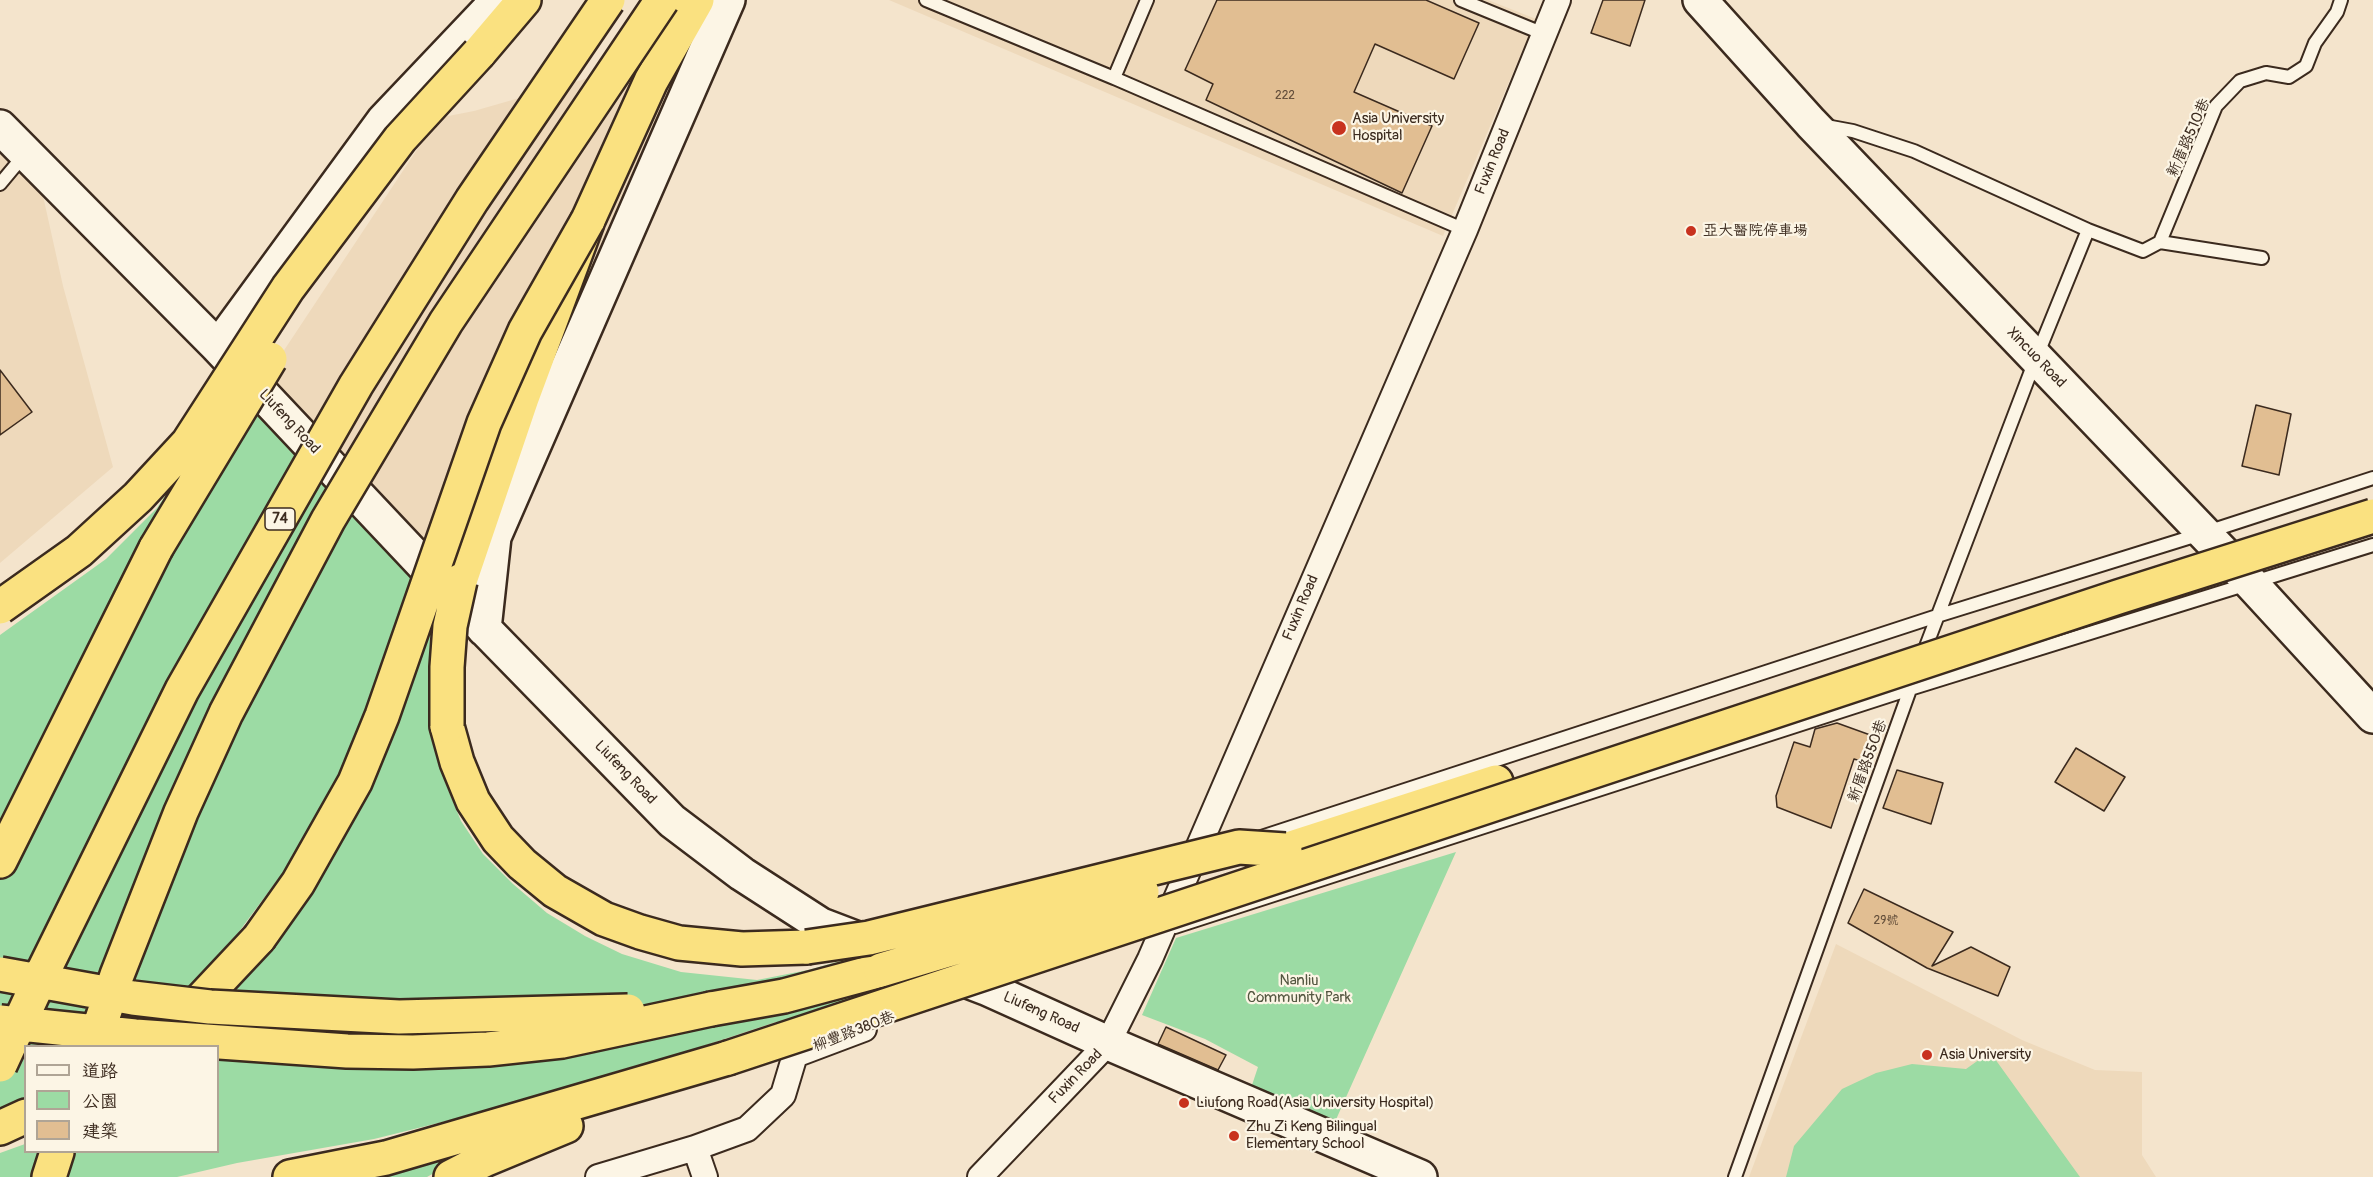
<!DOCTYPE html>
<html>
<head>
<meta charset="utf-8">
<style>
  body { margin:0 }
  #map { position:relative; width:2373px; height:1177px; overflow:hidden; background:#f4e4cc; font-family:Pangolin,"LXGW WenKai TC",sans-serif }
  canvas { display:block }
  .legend { position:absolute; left:24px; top:1045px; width:195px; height:108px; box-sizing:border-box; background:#fcf5e5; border:2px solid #afa495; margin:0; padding:8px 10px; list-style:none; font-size:18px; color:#3b2a1e }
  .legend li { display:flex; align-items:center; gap:12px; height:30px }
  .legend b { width:30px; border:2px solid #afa495 }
</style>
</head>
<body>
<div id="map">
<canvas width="2373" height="1177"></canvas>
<ul class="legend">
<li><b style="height:8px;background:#fcf5e5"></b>道路</li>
<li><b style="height:16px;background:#9cdba4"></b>公園</li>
<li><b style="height:16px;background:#e1be92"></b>建築</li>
</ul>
</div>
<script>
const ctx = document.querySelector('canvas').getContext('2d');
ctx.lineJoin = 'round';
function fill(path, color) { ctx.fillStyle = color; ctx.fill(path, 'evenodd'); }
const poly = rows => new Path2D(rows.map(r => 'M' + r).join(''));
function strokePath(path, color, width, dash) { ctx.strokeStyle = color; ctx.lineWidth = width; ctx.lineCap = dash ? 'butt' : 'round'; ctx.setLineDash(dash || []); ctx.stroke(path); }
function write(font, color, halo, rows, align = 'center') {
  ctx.font = font + ' Pangolin,"LXGW WenKai TC",sans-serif'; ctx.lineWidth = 4.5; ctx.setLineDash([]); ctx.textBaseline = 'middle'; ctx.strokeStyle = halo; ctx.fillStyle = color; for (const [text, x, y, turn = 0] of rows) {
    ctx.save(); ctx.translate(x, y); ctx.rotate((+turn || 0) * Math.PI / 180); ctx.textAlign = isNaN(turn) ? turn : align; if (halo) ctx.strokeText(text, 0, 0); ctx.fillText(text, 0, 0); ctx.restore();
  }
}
fill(poly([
  [889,0,1488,0,1536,19,1443,236],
  [707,44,478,599,265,379,438,118,474,111],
  [0,138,39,178,63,286,113,467,0,563],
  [1836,944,2022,1040,2095,1070,2142,1072,2142,1155,2156,1177,1749,1177]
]), '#eed9bb');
fill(poly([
  [238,385,444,600,434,737,445,782,461,821,483,854,513,884,547,913,585,936,622,954,681,972,757,980,808,970,869,953,942,994,788,1049,776,1022,685,1052,617,1071,547,1096,374,1139,237,1163,177,1177,0,1177,0,1153,25,1144,26,1152,218,1152,218,1046,164,1046,306,895,278,879,238,933,192,983,159,1015,122,1046,26,1046,25,1099,0,1111,0,635,106,559,157,508],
  [1456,852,1334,1124,1250,1091,1258,1067,1205,1039,1142,1015,1176,938],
  [1990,1052,2080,1177,1786,1177,1794,1146,1842,1089,1876,1073,1912,1064,1966,1069],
  [484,1145,427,1177,378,1177]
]), '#9cdba4');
const building = poly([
  [1217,0,1426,0,1479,23,1454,79,1375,44,1354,92,1432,126,1402,193,1206,100,1213,84,1185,70,1217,0],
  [1603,0,1645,0,1630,46,1591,33,1603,0],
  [0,370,32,412,0,435,0,370],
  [2256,405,2291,414,2279,475,2242,466,2256,405],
  [1837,723,1873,736,1864,762,1854,759,1831,828,1777,807,1776,796,1794,742,1810,747,1815,729,1837,723],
  [2076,748,2125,777,2104,811,2055,782,2076,748],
  [1897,770,1943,783,1931,824,1883,808,1897,770],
  [1864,889,1953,932,1932,966,1971,947,2010,967,1998,996,1927,968,1848,923,1864,889],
  [1166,1027,1226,1055,1218,1070,1158,1044,1166,1027]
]);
fill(building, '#e1be92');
strokePath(building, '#3b2a1e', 1.5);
const lane = poly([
  [926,0,1114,78],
  [1147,0,1114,78,1465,230],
  [1461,0,1544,34],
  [1826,126,1853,131,1914,151,2088,230,2143,251,2160,242,2216,106,2240,81,2266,73,2289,77,2306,66,2315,43,2337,12,2341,0],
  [0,184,25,154],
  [2160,242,2262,258],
  [1922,657,2036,358,2088,230],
  [1261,837,1937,616,2204,533,2373,478],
  [1175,927,1910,689,2373,545],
  [1735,1177,1912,684]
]);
const street = poly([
  [598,1177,695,1148],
  [705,1177,695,1148,747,1129,783,1095,795,1055,864,1029],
  [980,1177,1108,1043,1150,959,1465,230,1558,0]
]);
const secondary = poly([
  [1700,0,1811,123,2224,554,2373,716],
  [0,127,218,347,464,608,672,821,742,874,821,925,986,988,1108,1043,1420,1177],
  [218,347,384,120,498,0],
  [484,629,494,537,728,0]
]);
const highway = poly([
  [479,53,524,0],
  [460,581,522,398,588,220,651,81,697,0],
  [447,726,457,762,473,801,498,839,522,864,555,891,604,919,640,932,679,943,742,949,807,947],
  [1285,850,1496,782],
  [0,861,156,548],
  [711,1009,784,996,881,970],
  [145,1046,183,1019,259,938],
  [0,1128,26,1116],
  [49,1177,57,1152],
  [290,1177,386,1158,728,1058],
  [451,1177,484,1160,566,1126]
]);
strokePath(lane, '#3b2a1e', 16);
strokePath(street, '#3b2a1e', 28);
strokePath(secondary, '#3b2a1e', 38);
strokePath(highway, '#3b2a1e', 38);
strokePath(lane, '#fcf5e5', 12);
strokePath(street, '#fcf5e5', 24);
strokePath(secondary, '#fcf5e5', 33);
strokePath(highway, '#fae180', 33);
const highwayBridge = poly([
  [156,548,270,359],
  [0,607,79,551,138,497,188,443,288,288,400,139,479,53],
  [447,726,447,667,450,626,460,581],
  [259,938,298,883,355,782,382,716,484,423,525,331,588,220],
  [807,947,869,938,1239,847,1285,850],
  [881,970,1142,892],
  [0,974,133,998,210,1007,399,1017,628,1011],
  [0,1022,135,1036,347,1051,413,1052,488,1049,562,1041,711,1009],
  [93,1046,117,975,181,812,226,713,328,520,446,322,662,0],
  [728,1058,2118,597,2373,516],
  [0,1065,45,968,182,690,356,385,472,200,608,0]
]);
strokePath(highwayBridge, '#3b2a1e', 38, []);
strokePath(highwayBridge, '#fae180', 33);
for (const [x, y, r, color] of [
  [1339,128,8,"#c8321e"],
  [1691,231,6,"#c8321e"],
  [1927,1055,6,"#c8321e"],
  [1184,1103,6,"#c8321e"],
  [1234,1136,6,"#c8321e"]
]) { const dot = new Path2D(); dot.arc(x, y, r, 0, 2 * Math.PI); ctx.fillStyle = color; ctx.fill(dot); strokePath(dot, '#fcf5e5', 2); }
write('12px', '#644f3b', null, [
  ["222",1285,96],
  ["29號",1886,921]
]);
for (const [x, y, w] of [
  [280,519,30]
]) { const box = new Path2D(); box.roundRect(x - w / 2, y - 11, w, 22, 4.5); ctx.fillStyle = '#fcf5e5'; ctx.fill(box); strokePath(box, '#3b2a1e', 1.5); }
write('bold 14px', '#3b2a1e', null, [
  ["74",280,519]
]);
write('15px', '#3b2a1e', '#fcf5e5', [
  ["Asia University",1352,119],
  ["Hospital",1352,136],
  ["亞大醫院停車場",1703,231],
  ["Asia University",1939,1055],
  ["Liufong Road(Asia University Hospital)",1196,1103],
  ["Zhu Zi Keng Bilingual",1246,1127],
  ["Elementary School",1246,1144]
], 'left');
write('15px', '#3b2a1e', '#fcf5e5', [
  ["新厝路510巷",2189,138,-66],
  ["Fuxin Road",1493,162,-68],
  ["Xincuo Road",2036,358,46],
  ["Liufeng Road",289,422,47],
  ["Fuxin Road",1301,608,-67],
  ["新厝路550巷",1868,761,-70],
  ["Liufeng Road",625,773,46],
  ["Liufeng Road",1041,1013,24],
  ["柳豐路380巷",854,1032,-21],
  ["Fuxin Road",1076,1077,-46]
]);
write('15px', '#535640', '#fcf5e5', [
  ["Nanliu",1299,981],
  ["Community Park",1299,998]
]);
</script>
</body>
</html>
